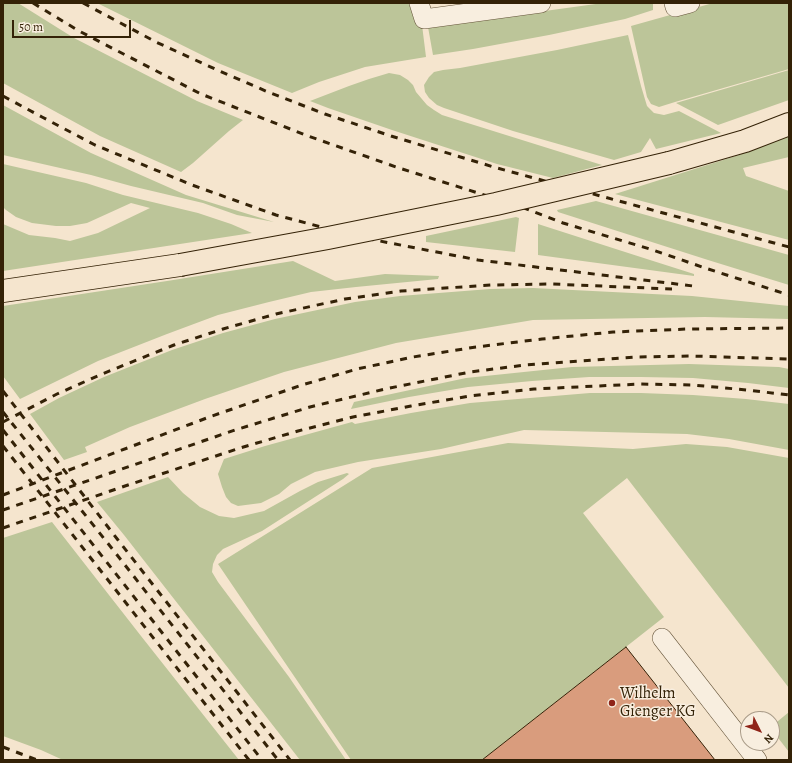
<!DOCTYPE html>
<html>
<head>
<meta charset="utf-8">
<style>
  body { margin:0 }
  #map { position:relative; width:792px; height:763px; overflow:hidden; background:#f5e5ce; font-family:Alegreya,serif }
  canvas { display:block }
  .frame { position:absolute; inset:0; border:4px solid #342207; pointer-events:none }
  .north { position:absolute; left:740px; top:711px; width:40px; height:40px; box-sizing:border-box; background:#f8eedf; border:1px solid #aa9c89; border-radius:50%; rotate:132deg; font-size:11px; font-weight:700; line-height:16px; text-align:center; color:#342207 }
  .north::after { content:''; display:block; margin:auto; width:14px; height:18px; background:#8f2418; clip-path:polygon(50% 0,100% 100%,50% 72%,0 100%) }
  .scale { position:absolute; left:12px; top:20px; width:119px; height:18px; box-sizing:border-box; border:2px solid #342207; border-top:0; padding-left:5px; font-size:12px; line-height:14px; white-space:nowrap; color:#342207; -webkit-text-stroke:3px #f8eedf; paint-order:stroke }
</style>
</head>
<body>
<div id="map">
<canvas width="792" height="763"></canvas>
<div class="frame"></div>
<div class="north">N</div>
<div class="scale">50 m</div>
</div>
<script>
const ctx = document.querySelector('canvas').getContext('2d');
ctx.lineJoin = 'round';
function fill(path, color) { ctx.fillStyle = color; ctx.fill(path, 'evenodd'); }
const poly = rows => new Path2D(rows.map(r => 'M' + r).join(''));
function strokePath(path, color, width, dash) { ctx.strokeStyle = color; ctx.lineWidth = width; ctx.lineCap = dash ? 'butt' : 'round'; ctx.setLineDash(dash || []); ctx.stroke(path); }
function write(font, color, halo, rows, align = 'center') {
  ctx.font = font + ' Alegreya,serif'; ctx.lineWidth = 3; ctx.setLineDash([]); ctx.textBaseline = 'middle'; ctx.strokeStyle = halo; ctx.fillStyle = color; for (const [text, x, y, turn = 0] of rows) {
    ctx.save(); ctx.translate(x, y); ctx.rotate((+turn || 0) * Math.PI / 180); ctx.textAlign = isNaN(turn) ? turn : align; if (halo) ctx.strokeText(text, 0, 0); ctx.fillText(text, 0, 0); ctx.restore();
  }
}
fill(poly([
  [3,3,18,3,74,38,197,101,243,120,229,131,193,163,181,172,100,136,3,83],
  [97,3,415,3,422,25,426,57,365,67,319,82,292,93,218,63],
  [603,3,653,3,653,10,625,19,549,35,473,49,433,55,428,27],
  [713,3,789,3,789,69,675,102,659,107,651,104,647,97,631,26],
  [628,35,641,86,647,106,654,113,664,115,679,111,721,133,656,149,650,138,641,152,614,160,513,131,444,108,437,105,429,98,425,92,424,85,429,77,434,72,443,70,460,68,557,50],
  [789,70,789,100,718,125,676,103],
  [389,73,400,75,408,80,413,85,416,92,427,105,434,110,442,115,602,165,553,178,497,164,392,130,328,108,310,101,349,86,369,79],
  [3,105,91,153,186,195,274,222,237,215,203,203,131,186,91,175,3,155],
  [789,135,789,157,743,168,746,176,789,191,789,240,615,194,739,155],
  [3,164,86,183,123,195,198,213,231,224,252,233,3,271,3,224,29,235,55,238,70,241,98,233,150,208,131,203,87,223,70,226,56,226,32,223,16,217,6,210,3,207],
  [596,201,789,255,789,285,708,260,558,212,557,210],
  [516,217,519,218,515,252,426,242,426,236],
  [538,224,650,260,694,274,694,276,538,255],
  [293,261,335,281,385,274,439,276,438,279,356,287,311,292,269,302,218,315,167,334,98,361,20,399,3,376,3,306,167,281],
  [533,288,692,296,789,306,789,319,705,317,533,320,396,343,284,372,205,399,130,427,85,447,87,452,64,460,30,414,59,398,104,377,172,350,223,333,275,319,355,302,400,296,490,289],
  [689,364,779,367,789,369,789,388,748,383,693,378,641,377,589,377,532,381,468,387,409,397,351,409,354,402,466,378,572,367],
  [590,393,641,393,693,395,746,399,789,404,789,450,729,439,687,434,524,430,441,449,358,462,315,472,291,484,279,494,261,503,238,506,231,503,226,497,222,487,218,474,224,459,265,446,352,422,355,424,411,413,470,403],
  [508,443,633,449,686,444,727,447,789,458,789,688,627,478,583,513,664,617,482,760,351,760,218,564,372,468],
  [347,473,349,474,343,479,262,531,223,549,217,555,213,564,212,572,218,582,289,677,346,760,300,760,124,535,97,502,168,477,183,493,200,507,219,516,234,518,264,511,300,491,318,482],
  [52,522,141,636,239,760,63,760,41,750,3,736,3,538],
  [789,712,789,752,772,730,772,726]
]), '#bcc599');
const building = poly([
  [626,647,715,760,482,760,626,647]
]);
fill(building, '#d99c7d');
strokePath(building, '#342207', 1);
const minor = poly([
  [419,3,424,19,541,3],
  [674,3,675,7,690,3],
  [662,638,757,760]
]);
const major = poly([
  [669,163,745,141,789,124],
  [3,291,180,265]
]);
strokePath(minor, '#645339', 20);
strokePath(major, '#342207', 24);
strokePath(minor, '#f8eedf', 19);
strokePath(major, '#f5e5ce', 22);
strokePath(poly([
  [33,3,79,31,201,94,308,136,399,168,519,206,563,223,653,250,705,268,789,295],
  [83,3,156,42,215,69,268,92,325,114,391,136,497,168,789,247],
  [3,96,42,117,95,145,192,185,276,215,359,237,478,260,693,286],
  [3,391,118,540,290,760],
  [3,412,110,546,278,760],
  [3,422,57,394,102,374,174,345,223,329,276,314,345,299,401,291,491,285,552,284,672,289],
  [3,430,262,760],
  [3,446,249,760],
  [3,495,212,416,302,385,357,369,413,357,476,347,542,339,613,332,688,329,789,328],
  [3,510,235,430,310,407,385,389,470,372,525,365,635,357,691,356,789,359],
  [3,528,125,486,240,448,298,431,353,417,411,406,470,396,534,389,641,384,693,385,747,390,789,395],
  [3,747,37,760]
]), '#342207', 3, [7, 7]);
const majorBridge = poly([
  [180,265,328,238,496,204,669,163]
]);
strokePath(majorBridge, '#342207', 24, []);
strokePath(majorBridge, '#f5e5ce', 22);
for (const [x, y, r, color] of [
  [612,703,4,"#8f2418"]
]) { const dot = new Path2D(); dot.arc(x, y, r, 0, 2 * Math.PI); ctx.fillStyle = color; ctx.fill(dot); strokePath(dot, '#f8eedf', 1.5); }
write('16px', '#342207', '#f8eedf', [
  ["Wilhelm",620,694],
  ["Gienger KG",620,712]
], 'left');
</script>
</body>
</html>
